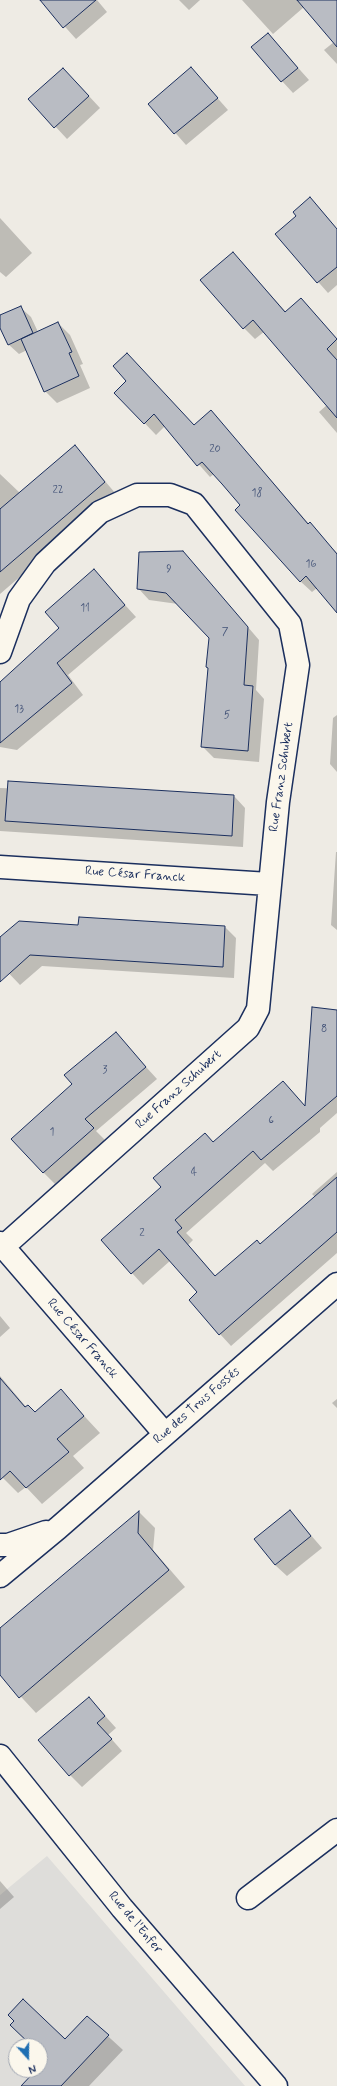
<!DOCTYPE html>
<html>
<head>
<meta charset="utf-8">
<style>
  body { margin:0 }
  #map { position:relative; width:337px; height:2086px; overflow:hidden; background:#eeebe4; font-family:Mynerve,sans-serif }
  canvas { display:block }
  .north { position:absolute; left:8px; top:2038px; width:40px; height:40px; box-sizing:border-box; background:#fbf7ec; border:1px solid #a1a7b3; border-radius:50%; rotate:159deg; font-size:11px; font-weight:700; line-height:16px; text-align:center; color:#1b2f5e }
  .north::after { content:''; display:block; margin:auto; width:14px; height:18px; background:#1f6fb2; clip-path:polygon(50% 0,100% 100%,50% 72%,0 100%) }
</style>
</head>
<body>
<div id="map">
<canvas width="337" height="2086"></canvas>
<div class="north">N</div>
</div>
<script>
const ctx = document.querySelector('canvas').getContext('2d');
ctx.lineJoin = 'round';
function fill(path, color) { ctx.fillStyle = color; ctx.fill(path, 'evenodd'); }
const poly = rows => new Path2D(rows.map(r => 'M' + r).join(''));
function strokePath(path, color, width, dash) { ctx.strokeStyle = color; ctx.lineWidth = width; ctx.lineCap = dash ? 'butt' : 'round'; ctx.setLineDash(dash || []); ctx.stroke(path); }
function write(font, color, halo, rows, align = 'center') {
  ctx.font = font + ' Mynerve,sans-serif'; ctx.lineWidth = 4; ctx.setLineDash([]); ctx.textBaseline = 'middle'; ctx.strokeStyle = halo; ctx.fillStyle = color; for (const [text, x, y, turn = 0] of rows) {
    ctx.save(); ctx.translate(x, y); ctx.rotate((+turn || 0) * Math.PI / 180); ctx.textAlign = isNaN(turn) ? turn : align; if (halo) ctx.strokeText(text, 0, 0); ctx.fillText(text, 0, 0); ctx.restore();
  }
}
fill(poly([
  [47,1856,245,2086,0,2086,0,1895],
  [16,2046,40,2046,40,2070,16,2070]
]), '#deddda');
fill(poly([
  [41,0,97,0,107,12,76,39],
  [179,0,200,0,189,10],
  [242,0,337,0,337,64,324,50,334,42,304,7,273,34],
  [268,34,309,80,293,93,282,81],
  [191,68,228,110,186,145,150,104],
  [75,81,100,108,67,139,30,99],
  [320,209,337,229,337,285,328,293,276,234,298,216],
  [0,218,32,253,6,277,0,272],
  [233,253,286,312,301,299,337,339,337,433,319,412,327,405,265,331,255,339,244,328],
  [20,307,31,317,38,332,58,323,70,335,83,364,80,365,90,388,57,403,45,391,27,350,19,354,8,344,0,325,0,316],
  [116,393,194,426,211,411,309,524,337,553,337,612,317,588,312,592,300,581,241,506,214,474,210,477,165,426,156,435],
  [75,446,116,494,0,594,0,474,20,493],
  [194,564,259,640,256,690,264,699,259,762,214,758,202,746,209,669,207,667,210,638,178,604,149,600,138,588],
  [94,571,136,617,68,675,83,695,17,750,0,747,0,683,60,628],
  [337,715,337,772,330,764,333,718],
  [0,788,234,796,245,808,243,847,0,831],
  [336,852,337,852,337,930,331,925],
  [80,918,225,927,236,938,234,978,42,966,20,985,0,964,0,938,79,926],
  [337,1011,337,1113,320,1128,320,1132,273,1171,265,1163,186,1233,193,1240,188,1245,216,1277,260,1245,315,1197,312,1194,337,1172,337,1253,231,1346,220,1334,198,1293,171,1260,143,1285,132,1273,213,1143,283,1082,306,1107],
  [116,1034,157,1079,96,1131,105,1140,55,1184,43,1172,74,1085],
  [0,1316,10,1328,0,1337],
  [0,1376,27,1408,35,1413,61,1391,100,1433,73,1456,84,1468,42,1504,26,1487,18,1493,0,1475],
  [337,1399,337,1408,332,1403],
  [290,1511,322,1548,287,1576,275,1565],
  [139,1512,155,1528,153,1550,185,1587,36,1713,0,1674,0,1629],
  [89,1698,116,1728,108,1735,122,1751,82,1787,70,1775],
  [0,1881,14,1897,0,1909],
  [87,2017,123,2050,89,2086,22,2086,37,2070,40,2070,40,2067,47,2059,40,2053,40,2046,33,2046,65,2040]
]), '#0003');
const building = poly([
  [40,0,96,0,63,28,40,0],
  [297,0,337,0,337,47,297,0],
  [268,33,298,68,281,82,251,47,268,33],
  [191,67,218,98,174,134,148,104,191,67],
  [63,68,89,96,54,128,28,99,63,68],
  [310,197,337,229,337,267,317,283,275,234,296,216,293,212,310,197],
  [233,252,285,312,301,298,337,339,327,349,337,360,337,418,253,320,243,329,200,280,233,252],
  [21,306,33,333,8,345,0,328,0,315,21,306],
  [58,322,72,352,69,353,79,376,44,392,21,339,58,322],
  [127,353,194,425,211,410,308,524,310,522,337,554,337,613,306,576,300,582,235,510,240,505,222,484,202,462,197,466,154,414,144,424,114,393,126,381,113,366,127,353],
  [75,445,105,482,0,572,0,509,75,445],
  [183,551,248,627,244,685,253,686,248,751,201,747,208,668,206,667,209,638,166,593,137,589,139,552,183,551],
  [94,569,125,605,57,663,72,683,0,743,0,682,59,628,45,612,94,569],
  [8,781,234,795,232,836,5,821,8,781],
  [79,917,225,926,223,967,30,955,0,982,0,937,19,921,78,925,79,917],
  [312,1007,337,1010,337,1096,261,1160,253,1151,175,1220,182,1228,177,1232,215,1276,257,1240,260,1244,337,1177,337,1232,219,1335,189,1300,197,1292,159,1249,131,1274,101,1240,161,1187,153,1178,205,1133,213,1142,283,1081,305,1106,312,1007],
  [116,1032,146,1067,85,1119,94,1128,43,1173,11,1139,72,1084,64,1075,116,1032],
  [0,1378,25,1407,28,1405,35,1412,61,1389,84,1416,57,1439,69,1452,26,1488,10,1471,0,1480,0,1378],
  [290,1510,311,1536,275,1565,254,1539,290,1510],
  [139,1511,138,1533,169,1570,19,1698,0,1675,0,1628,139,1511],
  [89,1697,105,1716,97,1723,112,1739,69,1776,38,1740,89,1697],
  [23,1999,65,2039,87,2016,109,2035,61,2086,21,2086,36,2070,40,2070,40,2066,46,2059,40,2053,40,2046,32,2046,10,2025,14,2021,8,2015,23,1999]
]);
fill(building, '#b9bcc3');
strokePath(building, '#1b2f5e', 1);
const minor = poly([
  [0,652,19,599,45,563,100,512,137,495,170,495,194,504,290,624,298,665,278,802,258,1009,248,1028,3,1247],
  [0,867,269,884],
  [0,1243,165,1434],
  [0,1545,8,1545,46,1532],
  [0,1576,58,1528,337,1284],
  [0,1756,122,1908,276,2086],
  [248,1898,337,1830]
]);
strokePath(minor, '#1b2f5e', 25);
strokePath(minor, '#fbf7ec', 22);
write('11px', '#425277', null, [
  ["20",215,450],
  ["22",58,491],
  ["18",257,494],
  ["16",311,565],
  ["9",169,570],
  ["11",85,609],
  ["7",225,633],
  ["13",19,710],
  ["5",227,716],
  ["8",324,1030],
  ["3",105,1071],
  ["6",271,1121],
  ["1",52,1133],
  ["4",194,1173],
  ["2",142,1234]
]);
write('13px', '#1b2f5e', '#fbf7ec', [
  ["Rue Franz Schubert",282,777,-82],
  ["Rue César Franck",135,875,4],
  ["Rue Franz Schubert",179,1090,-42],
  ["Rue César Franck",82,1339,49],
  ["Rue des Trois Fossés",197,1406,-41],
  ["Rue de l'Enfer",135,1923,50]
]);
</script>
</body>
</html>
